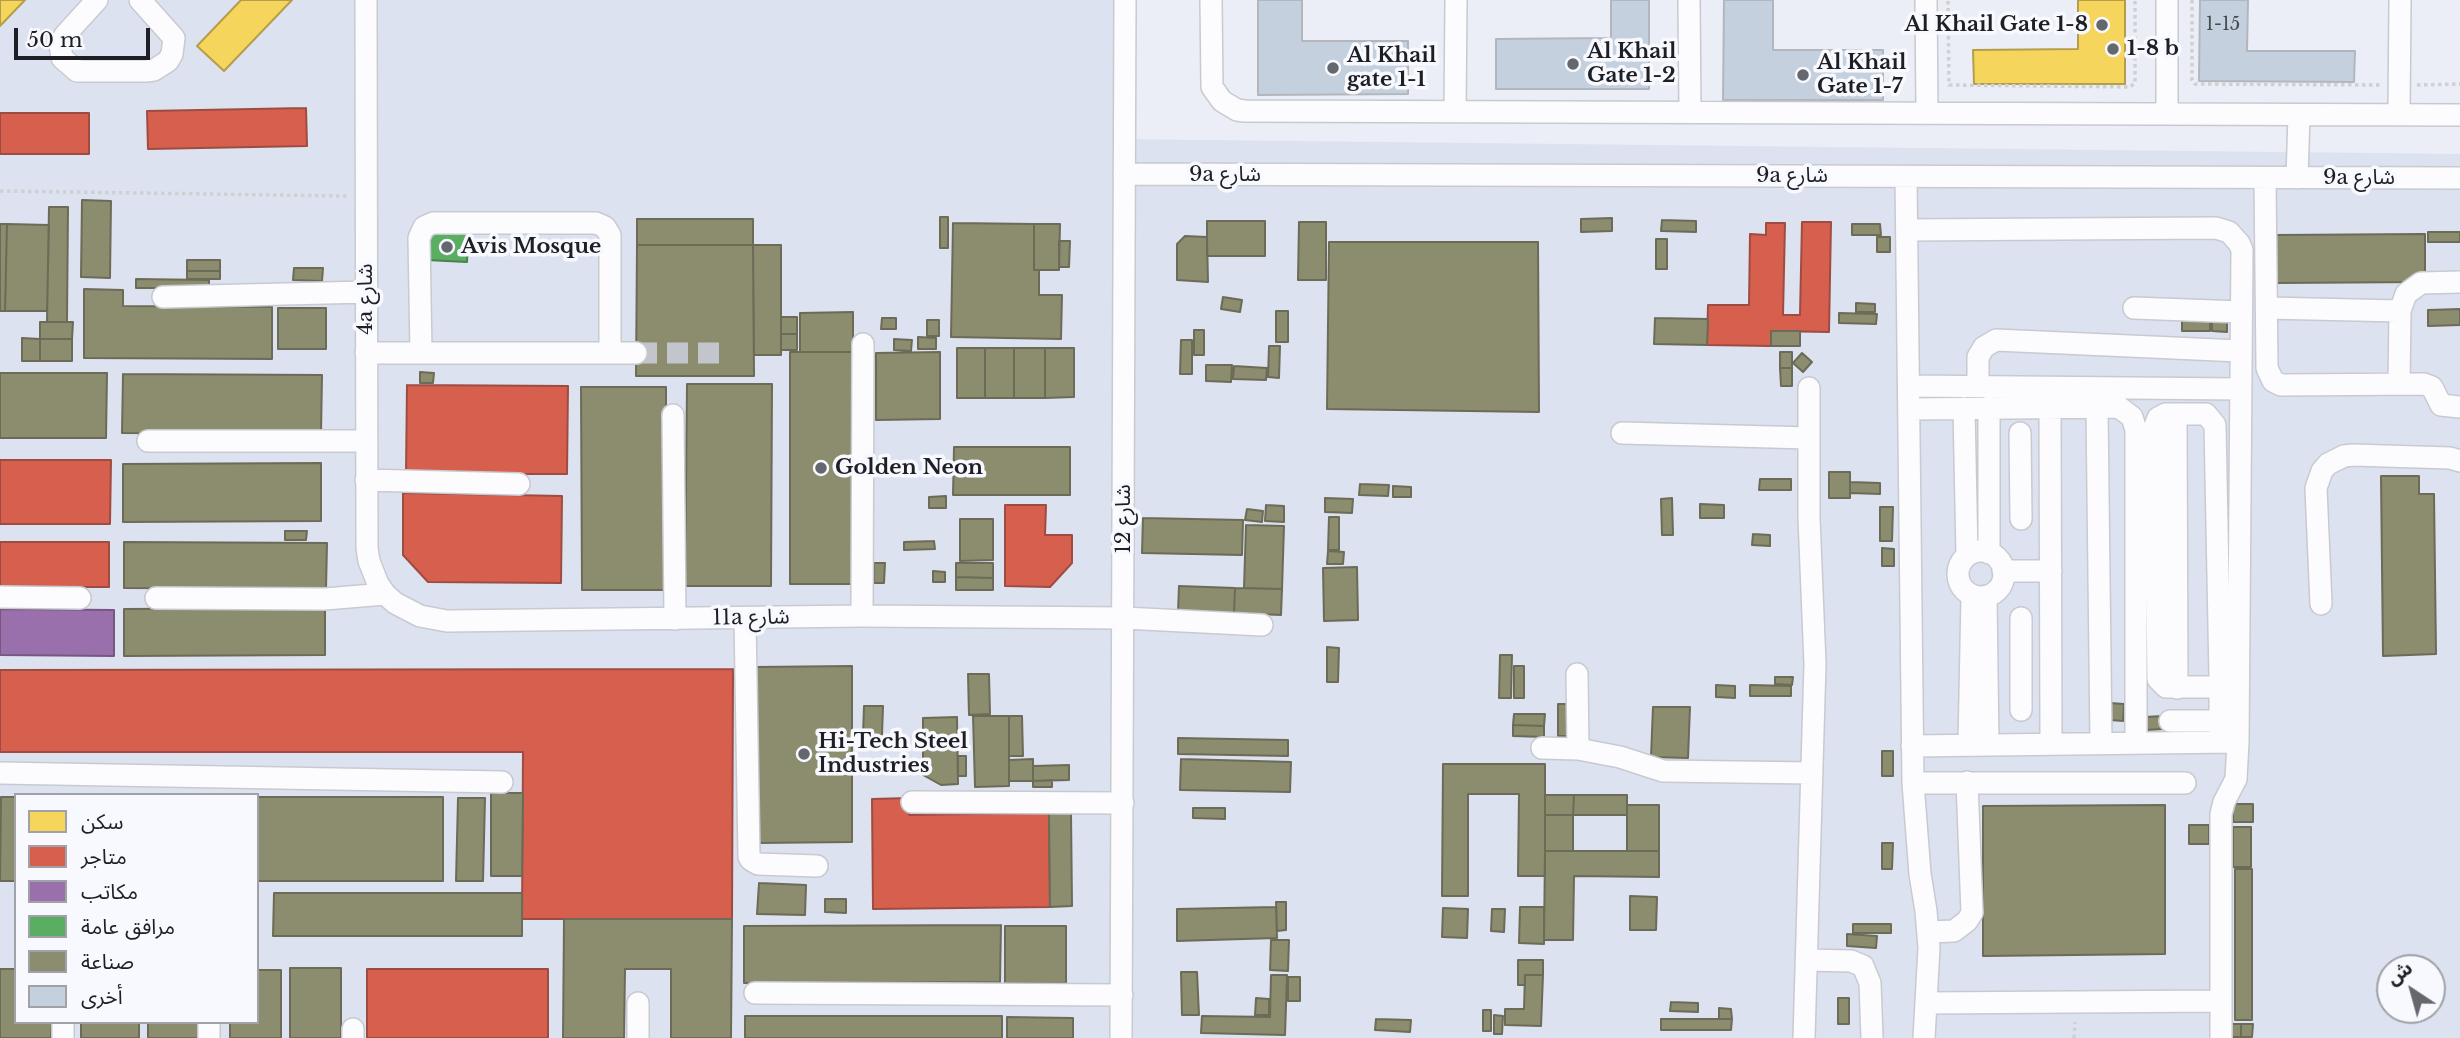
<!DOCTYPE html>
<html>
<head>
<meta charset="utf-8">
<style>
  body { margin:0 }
  #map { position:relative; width:2460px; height:1038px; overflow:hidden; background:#ebeef6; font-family:"Libre Baskerville","Noto Sans Arabic",serif }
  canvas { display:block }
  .legend { position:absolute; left:14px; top:793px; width:245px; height:231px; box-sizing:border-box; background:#f7f9ff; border:2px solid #a0a2a7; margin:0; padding:9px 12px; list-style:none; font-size:21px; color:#1d1f24 }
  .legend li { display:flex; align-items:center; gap:14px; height:35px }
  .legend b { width:35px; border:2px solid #a0a2a7 }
  .north { position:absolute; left:2376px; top:954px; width:70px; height:70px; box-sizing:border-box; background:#f7f9ff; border:2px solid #a0a2a7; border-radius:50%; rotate:324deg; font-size:19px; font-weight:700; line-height:28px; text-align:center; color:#1d1f24 }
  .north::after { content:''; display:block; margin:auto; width:24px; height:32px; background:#65676e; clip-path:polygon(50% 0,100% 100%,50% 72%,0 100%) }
  .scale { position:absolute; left:14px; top:28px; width:136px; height:32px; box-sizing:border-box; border:4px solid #1d1f24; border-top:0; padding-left:9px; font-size:21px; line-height:24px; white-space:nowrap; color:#1d1f24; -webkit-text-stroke:5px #f7f9ff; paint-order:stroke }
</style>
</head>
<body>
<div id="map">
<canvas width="2460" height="1038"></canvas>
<ul class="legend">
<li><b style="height:19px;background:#f6d55c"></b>سكن</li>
<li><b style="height:19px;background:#d6604d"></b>متاجر</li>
<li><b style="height:19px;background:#9970ab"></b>مكاتب</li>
<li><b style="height:19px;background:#5aae61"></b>مرافق عامة</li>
<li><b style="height:19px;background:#8c8c6e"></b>صناعة</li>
<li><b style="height:19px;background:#c5d0de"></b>أخرى</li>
</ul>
<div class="north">ش</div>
<div class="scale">50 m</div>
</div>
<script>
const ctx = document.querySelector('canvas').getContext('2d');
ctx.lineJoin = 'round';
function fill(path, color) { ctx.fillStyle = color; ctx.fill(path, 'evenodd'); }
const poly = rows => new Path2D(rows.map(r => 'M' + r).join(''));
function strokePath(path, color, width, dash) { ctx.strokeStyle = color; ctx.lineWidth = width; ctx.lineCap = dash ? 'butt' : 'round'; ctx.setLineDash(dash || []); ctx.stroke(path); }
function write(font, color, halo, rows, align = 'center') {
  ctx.font = font + ' "Libre Baskerville","Noto Sans Arabic",serif'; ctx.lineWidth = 7; ctx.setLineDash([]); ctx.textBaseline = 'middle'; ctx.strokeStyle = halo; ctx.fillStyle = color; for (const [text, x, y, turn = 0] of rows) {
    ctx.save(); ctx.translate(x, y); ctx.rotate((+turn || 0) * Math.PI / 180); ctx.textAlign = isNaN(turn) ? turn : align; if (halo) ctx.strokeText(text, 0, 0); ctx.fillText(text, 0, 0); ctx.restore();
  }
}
fill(poly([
  [0,0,1119,0,1116,139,2460,154,2460,1038,0,1038],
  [16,795,257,795,257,1022,16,1022],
  [2390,968,2432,968,2432,1010,2390,1010]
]), '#dde2f1');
const homes = poly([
  [0,0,25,0,0,26,0,0],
  [241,0,292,0,224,71,197,46,241,0],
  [2078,0,2125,0,2125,84,1974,84,1973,50,2078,49,2078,0]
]);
fill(homes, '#f6d55c');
strokePath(homes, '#b59e4b', 2);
const shops = poly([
  [306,108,307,146,148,149,147,111,306,108],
  [0,113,89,113,89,154,0,154,0,113],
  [1802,222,1831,222,1829,332,1771,331,1771,346,1707,345,1708,305,1749,305,1750,234,1766,235,1766,223,1785,223,1783,315,1800,315,1802,222],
  [407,385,568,386,567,474,406,474,407,385],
  [0,460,111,460,110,524,0,524,0,460],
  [403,493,562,496,561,583,428,582,403,555,403,493],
  [1005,505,1046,505,1045,535,1072,535,1072,563,1050,587,1005,586,1005,505],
  [0,542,109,542,109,587,0,587,0,542],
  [733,669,732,919,522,919,523,752,0,752,0,670,733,669],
  [909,798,909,815,1049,813,1050,907,873,909,872,799,909,798],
  [367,969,548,969,548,1038,367,1038,367,969]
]);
fill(shops, '#d6604d');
strokePath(shops, '#9e4c41', 2);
const offices = poly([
  [0,609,114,610,114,656,0,655,0,609]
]);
fill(offices, '#9970ab');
strokePath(offices, '#745882', 2);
const public = poly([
  [426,233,468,234,467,262,426,260,426,233]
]);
fill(public, '#5aae61');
strokePath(public, '#48834f', 2);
const industry = poly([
  [82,200,111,201,110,278,81,277,82,200],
  [49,207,68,207,67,322,47,322,49,207],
  [940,217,948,217,948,248,940,248,940,217],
  [1612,218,1612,231,1581,232,1581,219,1612,218],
  [637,219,753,219,753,245,637,245,637,219],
  [1662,220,1696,221,1696,232,1661,231,1662,220],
  [1207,221,1265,221,1265,256,1207,256,1207,221],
  [1299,222,1326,222,1326,280,1298,280,1299,222],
  [953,223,1034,224,1034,270,1039,270,1039,295,1062,295,1061,339,951,337,953,223],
  [0,224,7,224,5,311,0,311,0,224],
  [7,224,49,225,47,311,5,311,7,224],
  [1034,224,1060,224,1059,270,1034,270,1034,224],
  [1852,224,1880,224,1881,235,1852,235,1852,224],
  [2428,232,2460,232,2460,242,2428,242,2428,232],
  [2425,234,2425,282,2276,283,2276,235,2425,234],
  [1185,236,1207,237,1208,282,1177,280,1177,244,1185,236],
  [1877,237,1890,237,1890,252,1877,252,1877,237],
  [1656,239,1667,239,1667,269,1656,269,1656,239],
  [1059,241,1070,241,1069,267,1059,267,1059,241],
  [1329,242,1538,242,1539,412,1327,409,1329,242],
  [637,245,753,245,754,376,636,376,637,245],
  [753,245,781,245,781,355,754,355,753,245],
  [187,260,220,260,220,271,187,271,187,260],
  [294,268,323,268,322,281,293,280,294,268],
  [187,271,220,271,220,279,187,279,187,271],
  [136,279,209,280,209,288,136,288,136,279],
  [84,289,123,290,123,306,272,307,272,359,84,358,84,289],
  [1223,297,1242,300,1240,312,1221,309,1223,297],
  [1856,303,1875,304,1875,312,1856,312,1856,303],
  [278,308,326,308,326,349,278,349,278,308],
  [2460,309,2460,325,2428,326,2428,310,2460,309],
  [1276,311,1288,311,1288,342,1276,342,1276,311],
  [853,312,853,352,800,352,800,313,853,312],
  [1839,313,1877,314,1876,324,1839,323,1839,313],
  [2182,315,2210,316,2210,331,2182,331,2182,315],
  [781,317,797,317,797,334,781,334,781,317],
  [882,318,896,318,896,329,881,329,882,318],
  [1655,318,1708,319,1707,345,1654,344,1655,318],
  [927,320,939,320,939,336,927,336,927,320],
  [2212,321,2227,321,2227,332,2212,331,2212,321],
  [40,322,73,322,72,339,40,339,40,322],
  [1194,330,1204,330,1204,355,1194,355,1194,330],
  [1771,331,1800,331,1800,346,1771,346,1771,331],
  [781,334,797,334,797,350,781,350,781,334],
  [918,337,936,338,936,349,918,349,918,337],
  [22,338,40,339,40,361,22,361,22,338],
  [40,339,72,339,72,361,40,361,40,339],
  [894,339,912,340,911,351,894,350,894,339],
  [1181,340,1192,340,1192,374,1180,374,1181,340],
  [1269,346,1280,346,1279,378,1268,377,1269,346],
  [957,348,985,348,985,398,957,398,957,348],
  [985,348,1014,348,1014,398,985,398,985,348],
  [1014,348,1045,348,1045,398,1014,398,1014,348],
  [1045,348,1074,348,1074,397,1045,398,1045,348],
  [790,352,853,352,852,584,790,584,790,352],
  [940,352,940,419,876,420,876,353,940,352],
  [1780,352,1792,352,1792,368,1780,368,1780,352],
  [1802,353,1812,362,1803,372,1793,363,1802,353],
  [1206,365,1232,365,1231,382,1206,381,1206,365],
  [1234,366,1267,368,1266,380,1233,379,1234,366],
  [1780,368,1792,368,1792,386,1781,386,1780,368],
  [420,372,434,373,433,383,420,383,420,372],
  [0,373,107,373,106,438,0,438,0,373],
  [123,374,322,375,321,434,122,433,123,374],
  [687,384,772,384,771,586,685,586,687,384],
  [581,387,666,387,666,590,582,590,581,387],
  [954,447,1070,447,1070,495,953,495,954,447],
  [321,463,321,521,123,522,123,464,321,463],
  [1829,472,1850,472,1850,498,1829,498,1829,472],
  [2381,476,2419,476,2419,494,2434,494,2436,654,2383,656,2381,476],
  [1760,479,1791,479,1791,490,1759,490,1760,479],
  [1850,482,1880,483,1880,494,1850,493,1850,482],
  [1360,484,1389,485,1388,496,1359,495,1360,484],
  [1393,486,1411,487,1411,497,1393,497,1393,486],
  [946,496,946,508,929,508,929,497,946,496],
  [1325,498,1353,499,1352,513,1325,512,1325,498],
  [1672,498,1673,535,1662,535,1661,499,1672,498],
  [1700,504,1724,505,1724,518,1700,518,1700,504],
  [1266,505,1284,506,1284,522,1265,521,1266,505],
  [1880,507,1893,507,1892,541,1880,541,1880,507],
  [1247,509,1263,511,1262,522,1245,520,1247,509],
  [1329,517,1339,517,1339,550,1328,550,1329,517],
  [1143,518,1243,520,1242,555,1142,553,1143,518],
  [960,519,993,519,993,560,960,561,960,519],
  [1246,525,1284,526,1282,589,1244,588,1246,525],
  [285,531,307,531,306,540,285,540,285,531],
  [1753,534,1770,535,1770,546,1752,545,1753,534],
  [934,541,935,549,904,550,904,542,934,541],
  [124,542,327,543,326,589,124,588,124,542],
  [1882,548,1894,549,1894,566,1882,566,1882,548],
  [1328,551,1344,552,1343,564,1327,564,1328,551],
  [874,563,885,563,884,583,874,583,874,563],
  [956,563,993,563,993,578,956,577,956,563],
  [1357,567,1358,620,1324,621,1323,568,1357,567],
  [933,571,945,572,945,582,933,582,933,571],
  [956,577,993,578,993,590,956,590,956,577],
  [1179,586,1235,588,1234,613,1178,612,1179,586],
  [1235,588,1282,589,1281,615,1234,613,1235,588],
  [325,608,325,655,124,656,124,609,325,608],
  [1327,647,1339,648,1338,682,1327,682,1327,647],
  [1500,655,1512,655,1511,698,1499,698,1500,655],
  [852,666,852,842,757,843,756,667,852,666],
  [1514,666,1524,666,1524,698,1514,698,1514,666],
  [968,674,989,674,990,714,969,715,968,674],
  [1775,677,1793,677,1792,685,1775,684,1775,677],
  [1716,685,1735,686,1735,698,1716,697,1716,685],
  [1750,685,1791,686,1791,696,1750,696,1750,685],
  [2110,703,2124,704,2123,721,2110,720,2110,703],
  [1558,704,1570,704,1570,736,1558,736,1558,704],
  [864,706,883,706,882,735,863,735,864,706],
  [1653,707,1690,707,1688,758,1651,757,1653,707],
  [1514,714,1545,714,1544,726,1513,725,1514,714],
  [973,716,1009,716,1009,786,975,787,973,716],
  [1009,716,1022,716,1023,756,1009,756,1009,716],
  [2163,716,2164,729,2146,730,2145,717,2163,716],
  [957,717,958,784,941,785,923,775,923,718,957,717],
  [1513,725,1544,726,1544,737,1513,736,1513,725],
  [1178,738,1288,740,1288,756,1178,754,1178,738],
  [1882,751,1893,751,1893,776,1882,776,1882,751],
  [958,756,966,756,966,776,958,776,958,756],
  [1033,759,1033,781,1009,781,1009,760,1033,759],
  [1181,759,1291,762,1290,792,1180,790,1181,759],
  [1443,764,1545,764,1545,876,1518,876,1519,794,1468,794,1468,896,1442,896,1443,764],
  [1069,765,1069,780,1033,781,1033,766,1069,765],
  [1052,780,1052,787,1033,787,1033,781,1052,780],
  [491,793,523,793,522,876,491,876,491,793],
  [1545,795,1574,795,1573,815,1545,815,1545,795],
  [1574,795,1627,795,1627,815,1573,815,1574,795],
  [1,797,16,797,16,881,0,881,1,797],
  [257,797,443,797,443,881,257,881,257,797],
  [458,798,485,798,483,881,456,881,458,798],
  [2233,804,2253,804,2253,822,2233,822,2233,804],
  [1627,805,1659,805,1659,851,1627,851,1627,805],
  [2165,805,2165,954,1983,956,1983,806,2165,805],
  [1193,808,1225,808,1225,819,1193,818,1193,808],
  [1049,813,1071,813,1072,906,1050,907,1049,813],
  [1545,815,1573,815,1573,851,1545,851,1545,815],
  [2189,825,2209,825,2209,844,2189,844,2189,825],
  [2233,827,2251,827,2251,867,2233,867,2233,827],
  [1882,843,1893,843,1892,869,1882,869,1882,843],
  [1545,851,1659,851,1659,877,1574,876,1573,940,1544,940,1545,851],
  [2235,869,2252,869,2252,1020,2235,1020,2235,869],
  [759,883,806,885,805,915,757,914,759,883],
  [274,893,522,893,522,936,273,936,274,893],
  [1630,896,1657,897,1656,930,1630,930,1630,896],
  [825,899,846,899,846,913,825,912,825,899],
  [1276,902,1286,902,1286,930,1277,931,1276,902],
  [1276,907,1277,938,1177,941,1177,909,1276,907],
  [1520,907,1544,907,1544,944,1519,943,1520,907],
  [1443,908,1468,909,1467,938,1442,937,1443,908],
  [1492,909,1505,909,1504,932,1491,931,1492,909],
  [564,919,732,919,731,1038,671,1038,671,969,625,969,624,1038,563,1038,564,919],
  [1853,924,1891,924,1891,933,1853,933,1853,924],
  [1001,925,1000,982,744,983,744,926,1001,925],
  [1005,926,1066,926,1066,983,1005,983,1005,926],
  [1847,934,1877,936,1876,948,1847,946,1847,934],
  [1271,940,1289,940,1288,971,1270,970,1271,940],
  [1518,960,1543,960,1543,975,1525,975,1525,985,1518,985,1518,960],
  [290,968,341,968,341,1038,290,1038,290,968],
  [0,969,16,969,16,1022,52,1022,51,1038,0,1038,0,969],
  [257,970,281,970,281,1038,230,1038,230,1022,257,1022,257,970],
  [1181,972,1197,972,1199,1015,1182,1015,1181,972],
  [1271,975,1287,975,1285,1035,1201,1033,1202,1016,1270,1017,1271,975],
  [1525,975,1543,975,1541,1026,1505,1025,1505,1009,1524,1009,1525,975],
  [1288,977,1300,977,1300,1001,1288,1001,1288,977],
  [1256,998,1269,999,1269,1015,1255,1015,1256,998],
  [1838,998,1849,998,1849,1024,1838,1024,1838,998],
  [1671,1002,1698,1003,1698,1012,1670,1011,1671,1002],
  [1719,1008,1731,1009,1732,1019,1719,1019,1719,1008],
  [1483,1010,1491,1010,1491,1031,1483,1031,1483,1010],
  [1494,1015,1503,1016,1502,1034,1494,1034,1494,1015],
  [745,1016,1002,1016,1002,1038,745,1038,745,1016],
  [1007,1017,1073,1018,1073,1038,1007,1038,1007,1017],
  [1376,1019,1411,1020,1410,1032,1375,1030,1376,1019],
  [1661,1019,1732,1019,1731,1030,1661,1030,1661,1019],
  [81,1022,139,1022,139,1038,81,1038,81,1022],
  [148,1022,199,1022,199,1038,148,1038,148,1022],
  [2228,1024,2241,1024,2241,1037,2227,1037,2228,1024],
  [2241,1024,2253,1024,2252,1037,2241,1037,2241,1024]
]);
fill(industry, '#8c8c6e');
strokePath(industry, '#6b6b58', 2);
const building = poly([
  [1258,0,1302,0,1302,41,1408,41,1408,94,1258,95,1258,0],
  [1611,0,1649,0,1649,89,1496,89,1496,39,1611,38,1611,0],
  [1724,0,1773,0,1773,50,1883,50,1883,100,1723,100,1724,0],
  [2200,0,2248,0,2247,51,2355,51,2354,82,2199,81,2200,0]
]);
fill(building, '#c5d0de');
strokePath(building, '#b3b6bc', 2);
strokePath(poly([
  [636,353,728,353]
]), '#c2c5cc', 21, [21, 10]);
const minor = poly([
  [97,0,65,35,60,45,62,58,77,71,146,71,154,70,168,61,172,54,174,38,140,0],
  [366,0,367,548,369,561,378,584,385,594,395,603,420,616,447,621,862,616,1124,618,1262,625],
  [1211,0,1212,87,1222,101,1237,110,1245,111,2460,115],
  [1689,0,1690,112],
  [1926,0,1927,112],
  [1455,111,1456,0],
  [2167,114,2167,0],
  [2399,115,2400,0],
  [1124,174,2460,178],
  [1906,177,1913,783,1920,874,1926,911,1929,948,1924,1038],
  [2297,178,2299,115],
  [2265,179,2267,368,2273,381,2281,385,2424,384,2432,387,2441,405,2460,407],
  [1907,230,2216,228,2229,232,2239,243,2242,250,2238,742,2236,779,2224,802,2221,814,2221,1038],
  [163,297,366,292],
  [2134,308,2241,312],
  [2267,308,2400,311],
  [366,353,636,353],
  [421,353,419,238,424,227,433,223,596,223,605,227,610,235,610,353],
  [2399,384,2400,311,2406,294,2421,283,2460,282],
  [1909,386,2239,389],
  [1978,387,1978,357,1984,347,1996,340,2240,351],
  [1989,407,1989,553],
  [1964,408,1967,555],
  [2050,408,2051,744],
  [2097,408,2101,743],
  [1909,409,2113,407,2120,408,2132,417,2136,430,2136,743],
  [2176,414,2177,688],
  [673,415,675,619],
  [1622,433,1809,438],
  [2020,433,2021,519],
  [148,441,366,441],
  [366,480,519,484],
  '1958 574a23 23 0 1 1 46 0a23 23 0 1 1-46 0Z',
  [2003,571,2051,571],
  [1986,596,1988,745],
  [0,597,80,598],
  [156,598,325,599,385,594],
  [2321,604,2316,488,2322,471,2328,464,2344,456,2353,455,2450,458,2460,461],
  [862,616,863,344],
  [745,618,749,857,751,860,758,864,817,866],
  [1577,674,1578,749],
  [2220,687,2166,687,2158,679,2155,426,2158,418,2166,414,2206,414,2215,425,2220,677,2220,742],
  [2021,710,2021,618],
  [2170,721,2220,721],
  [1969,745,1972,595],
  [1912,746,2232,742],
  [1542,748,1578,749,1620,757,1663,771,1812,773],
  [0,773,502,782],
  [1913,783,2185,783],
  [912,802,1123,803],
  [1929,932,1954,931,1967,921,1972,913,1967,782],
  [1807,960,1851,961,1863,966,1870,983,1872,1038],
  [755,993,1122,995],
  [638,1003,638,1038],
  [1927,1003,2221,1001],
  [63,1022,63,1038],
  [209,1038,209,1022],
  [353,1038,353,1029],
  [1121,1038,1125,0],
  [1804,1038,1815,664,1809,518,1809,388]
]);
strokePath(minor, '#c8cad0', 24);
strokePath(poly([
  [2192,0,2192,80,2195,84,2381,85],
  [1948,1,1949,85,2130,87,2135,83,2135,0],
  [2417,85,2460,84],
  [0,191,347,196],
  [2074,1038,2075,1022]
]), '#ced0d2', 3.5, [3.5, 3.5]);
strokePath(minor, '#fcfcfe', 21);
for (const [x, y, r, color] of [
  [2102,25,7,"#65676e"],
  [2113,49,7,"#65676e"],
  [1573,64,7,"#65676e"],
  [1333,68,7,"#65676e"],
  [1803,75,7,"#65676e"],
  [447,247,7,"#65676e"],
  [821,468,7,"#65676e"],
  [804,754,7,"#65676e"]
]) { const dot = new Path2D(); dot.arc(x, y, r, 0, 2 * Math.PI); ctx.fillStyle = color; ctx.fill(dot); strokePath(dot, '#f7f9ff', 2.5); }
write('18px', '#474b52', null, [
  ["1-15",2223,25]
]);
write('bold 21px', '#1d1f24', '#f7f9ff', [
  ["Al Khail Gate 1-8",2088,25,"right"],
  ["1-8 b",2127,49],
  ["Al Khail",1587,52],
  ["Gate 1-2",1587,76],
  ["Al Khail",1347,56],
  ["gate 1-1",1347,80],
  ["Al Khail",1817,63],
  ["Gate 1-7",1817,87],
  ["Avis Mosque",461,247],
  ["Golden Neon",835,468],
  ["Hi-Tech Steel",818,742],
  ["Industries",818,766]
], 'left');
write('21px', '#1d1f24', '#f7f9ff', [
  ["9a شارع",1225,175],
  ["9a شارع",1792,176],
  ["9a شارع",2359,178],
  ["4a شارع",366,299,-90],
  ["شارع 12",1124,519,-90],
  ["11a شارع",751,618,-1]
]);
</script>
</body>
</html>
